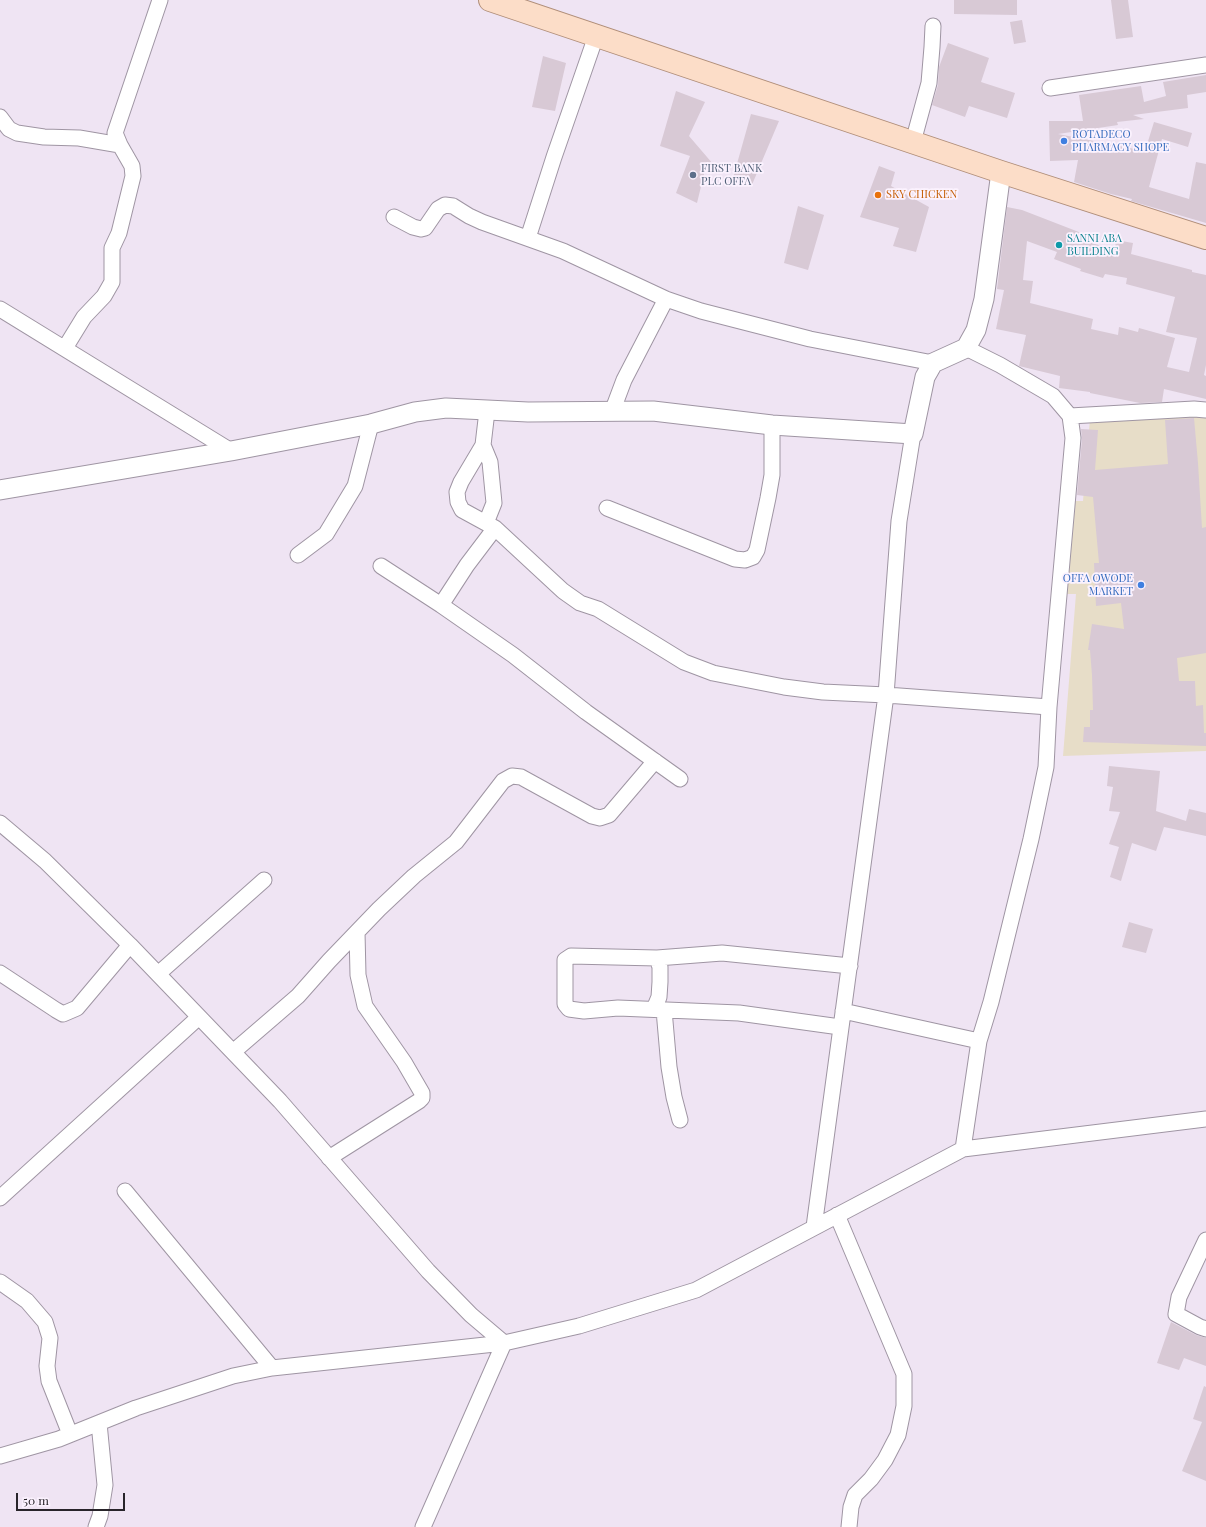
<!DOCTYPE html>
<html>
<head>
<meta charset="utf-8">
<style>
  body { margin:0 }
  #map { position:relative; width:1206px; height:1527px; overflow:hidden; background:#efe4f3; font-family:"Playfair Display",serif }
  canvas { display:block }
  .scale { position:absolute; left:16px; top:1493px; width:109px; height:18px; box-sizing:border-box; border:2px solid #28242a; border-top:0; padding-left:5px; font-size:12px; line-height:14px; white-space:nowrap; color:#28242a; -webkit-text-stroke:3px #fbf2fe; paint-order:stroke }
</style>
</head>
<body>
<div id="map">
<canvas width="1206" height="1527"></canvas>
<div class="scale">50 m</div>
</div>
<script>
const ctx = document.querySelector('canvas').getContext('2d');
ctx.lineJoin = 'round';
function fill(path, color) { ctx.fillStyle = color; ctx.fill(path, 'evenodd'); }
const poly = rows => new Path2D(rows.map(r => 'M' + r).join(''));
function strokePath(path, color, width, dash) { ctx.strokeStyle = color; ctx.lineWidth = width; ctx.lineCap = dash ? 'butt' : 'round'; ctx.setLineDash(dash || []); ctx.stroke(path); }
function write(font, color, halo, rows, align = 'center') {
  ctx.font = font + ' "Playfair Display",serif'; ctx.lineWidth = 3.5; ctx.setLineDash([]); ctx.textBaseline = 'middle'; ctx.strokeStyle = halo; ctx.fillStyle = color; for (const [text, x, y, turn = 0] of rows) {
    ctx.save(); ctx.translate(x, y); ctx.rotate((+turn || 0) * Math.PI / 180); ctx.textAlign = isNaN(turn) ? turn : align; if (halo) ctx.strokeText(text, 0, 0); ctx.fillText(text, 0, 0); ctx.restore();
  }
}
fill(poly([
  [1206,416,1206,751,1063,756,1076,594,1067,594,1065,526,1067,501,1083,501,1090,419]
]), '#e7ddc8');
fill(poly([
  [954,0,1017,0,1017,15,954,14],
  [1111,0,1128,0,1133,37,1116,39],
  [1022,20,1026,42,1014,44,1010,22],
  [948,43,989,58,981,82,1015,93,1007,118,969,106,965,117,932,105,938,85,939,67],
  [543,56,566,63,555,111,532,107],
  [1206,75,1206,92,1187,95,1188,108,1133,115,1144,119,1117,122,1118,125,1058,134,1145,151,1154,122,1192,133,1188,147,1162,139,1149,187,1189,199,1196,162,1206,164,1206,223,1131,201,1132,199,1111,194,1074,182,1078,160,1050,161,1049,121,1083,121,1079,95,1141,86,1144,102,1166,96,1163,82],
  [676,91,705,102,689,136,713,164,707,162,697,203,676,193,690,156,660,146],
  [751,114,779,121,751,187,733,178],
  [879,166,895,172,891,186,929,207,916,252,893,246,899,228,860,217],
  [798,206,824,215,808,270,784,263],
  [1007,207,1022,210,1084,234,1082,240,1115,250,1116,240,1133,243,1131,254,1192,270,1192,272,1206,275,1206,365,1204,375,1206,376,1206,399,1164,389,1162,402,1140,403,1090,393,1090,392,1059,388,1060,376,1019,366,1026,335,996,329,1004,290,997,289],
  [1027,241,1057,252,1054,259,1081,269,1080,271,1103,278,1105,274,1127,278,1126,284,1175,297,1166,332,1197,338,1189,372,1167,367,1175,338,1139,328,1138,332,1119,327,1118,335,1091,329,1093,319,1030,303,1033,281,1023,280],
  [1194,418,1198,463,1202,528,1206,527,1206,653,1177,658,1179,681,1195,681,1196,706,1203,705,1204,733,1206,733,1206,746,1083,742,1084,727,1090,727,1090,710,1093,710,1092,675,1090,650,1088,650,1092,624,1124,629,1121,603,1096,606,1094,563,1099,563,1093,497,1077,495,1082,439,1081,429,1098,430,1095,470,1168,464,1165,420],
  [1109,766,1160,771,1156,811,1186,821,1189,809,1206,813,1206,836,1164,827,1156,851,1132,843,1121,881,1110,877,1119,847,1109,844,1120,812,1109,811,1113,787,1107,786],
  [1129,922,1153,929,1146,953,1122,947],
  [1171,1322,1196,1335,1206,1338,1206,1366,1184,1358,1179,1370,1157,1363],
  [1204,1386,1206,1387,1206,1481,1182,1471,1202,1422,1193,1419]
]), '#d8c9d5');
const minor = poly([
  [1050,88,1206,65],
  [0,117,9,129,17,133,44,137,79,138,120,145],
  [913,142,929,83,932,47,933,26],
  [394,217,413,227,421,229,425,228,438,209,445,205,453,206,469,216,482,222,563,251,666,299,701,311,810,339,933,363],
  [528,238,554,157,596,36],
  [0,309,231,451],
  [65,348,84,317,104,296,112,282,112,248,119,233,133,176,132,166,120,145,115,133,160,0],
  [612,412,624,380,666,299],
  [1070,416,1194,409,1206,410],
  [483,445,461,482,457,492,458,502,462,510,495,528,563,591,580,603,598,609,684,662,713,673,784,687,823,692,886,695,1049,707],
  [607,508,735,559,745,560,753,557,757,550,768,498,772,475,772,425],
  [486,523,494,503,490,462,483,445,487,411],
  [298,555,326,534,355,486,371,424],
  [381,566,441,605,513,655,586,712,680,779],
  [441,605,467,565,495,528],
  [0,823,45,861,130,945,280,1101,428,1271,471,1315,504,1343],
  [0,973,56,1010,63,1014,77,1008,130,945],
  [158,974,264,880],
  [654,1009,659,997,660,982,660,967,657,958],
  [664,1010,669,1067,674,1097,680,1120],
  [843,1011,979,1041],
  [840,1027,739,1013,618,1008,584,1011,569,1009,565,1004,565,960,571,956,657,958,722,953,850,966],
  [233,1052,298,996,329,961,379,909,414,876,456,842,503,781,512,776,521,777,592,816,600,818,609,815,655,761],
  [963,1149,979,1041,991,1002,1031,839,1046,767,1049,707,1073,438,1070,416,1053,396,1000,365,966,348],
  [329,1158,419,1101,422,1098,422,1093,404,1062,365,1006,358,975,357,932],
  [125,1191,272,1368],
  [0,1198,199,1017],
  [837,1215,904,1374,904,1406,898,1435,885,1460,871,1479,855,1495,851,1507,849,1527],
  [814,1227,886,695,899,521,913,434],
  [1206,1240,1179,1297,1176,1314,1200,1327,1206,1329],
  [0,1282,27,1301,45,1322,50,1338,47,1366,49,1381,70,1434],
  [0,1456,59,1439,136,1408,233,1376,272,1368,504,1343,579,1326,696,1290,963,1149,1206,1119],
  [96,1527,100,1516,105,1485,99,1423],
  [423,1527,504,1343]
]);
const tertiary = poly([
  [0,490,231,451,371,424,415,412,446,408,528,412,653,411,772,425,913,434,925,377,933,363,966,348,976,330,984,299,1001,172]
]);
const primary = poly([
  [490,0,1001,172,1206,238]
]);
strokePath(minor, '#9f95a3', 17);
strokePath(tertiary, '#9f95a3', 21);
strokePath(primary, '#b08e79', 24);
strokePath(minor, '#fff', 15);
strokePath(tertiary, '#fff', 19);
strokePath(primary, '#fcddc8', 22);
for (const [x, y, r, color] of [
  [1064,141,4,"#3f7fe0"],
  [693,175,4,"#5c6f8a"],
  [878,195,4,"#e8710a"],
  [1059,245,4,"#0f9aa8"],
  [1141,585,4,"#3f7fe0"]
]) { const dot = new Path2D(); dot.arc(x, y, r, 0, 2 * Math.PI); ctx.fillStyle = color; ctx.fill(dot); strokePath(dot, '#fbf2fe', 1.5); }
write('11px', '#366cbe', '#fbf2fe', [
  ["ROTADECO",1072,135],
  ["PHARMACY SHOPE",1072,148],
  ["OFFA OWODE",1133,579,"right"],
  ["MARKET",1133,592,"right"]
], 'left');
write('11px', '#4e5e75', '#fbf2fe', [
  ["FIRST BANK",701,169],
  ["PLC OFFA",701,182]
], 'left');
write('11px', '#c56008', '#fbf2fe', [
  ["SKY CHICKEN",886,195]
], 'left');
write('11px', '#0d838f', '#fbf2fe', [
  ["SANNI ABA",1067,239],
  ["BUILDING",1067,252]
], 'left');
</script>
</body>
</html>
